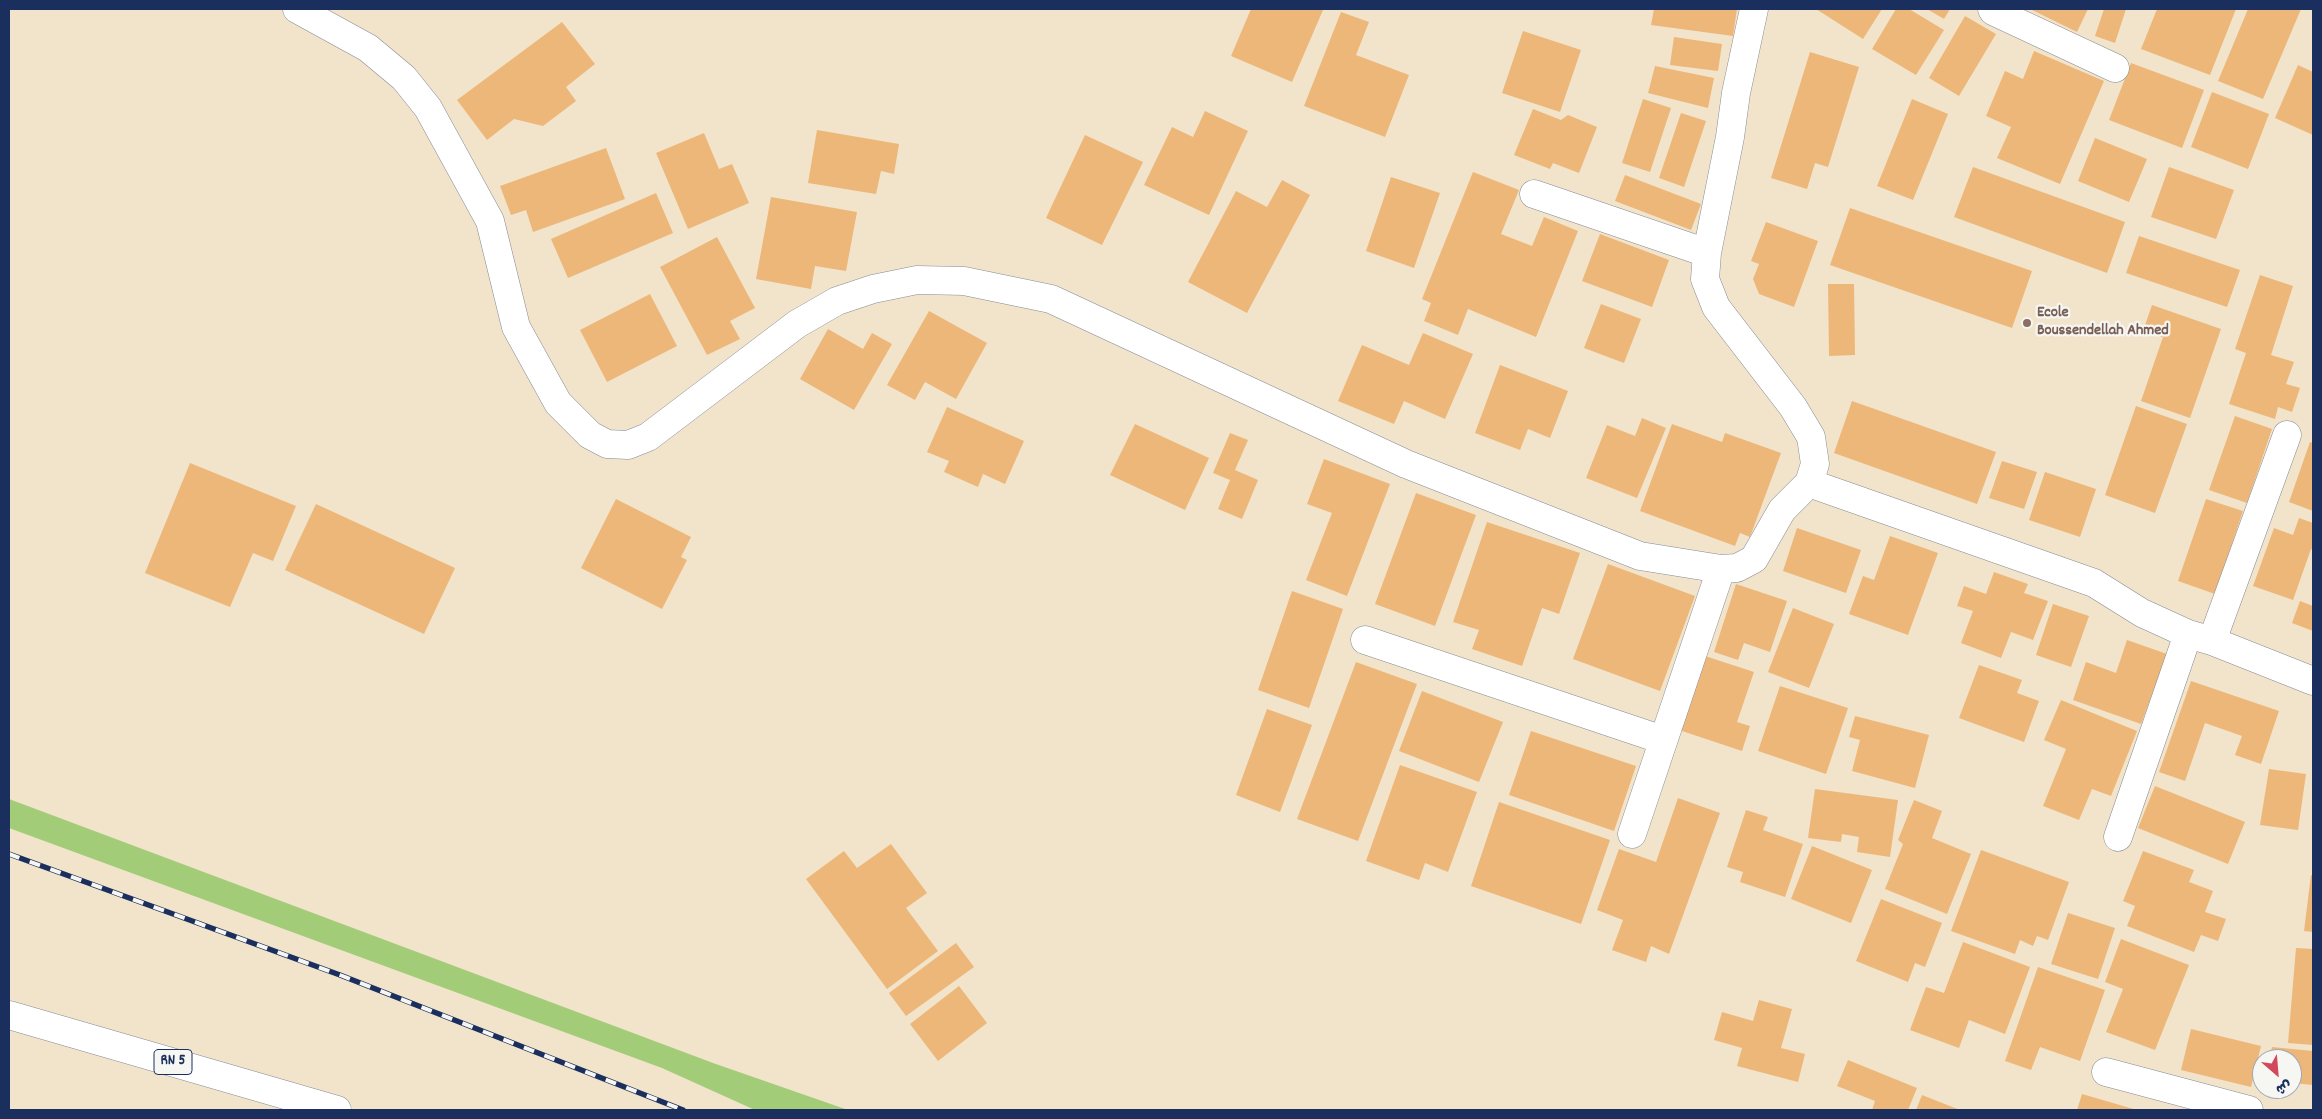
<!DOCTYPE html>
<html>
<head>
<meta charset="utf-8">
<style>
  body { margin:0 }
  #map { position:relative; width:2322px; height:1119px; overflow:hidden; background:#f1e4cb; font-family:Dekko,"Playpen Sans Arabic",sans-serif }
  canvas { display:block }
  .frame { position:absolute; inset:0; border:10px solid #1b2f5e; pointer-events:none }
  .north { position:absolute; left:2252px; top:1049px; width:50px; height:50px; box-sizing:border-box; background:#f6f6f2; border:1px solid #9ea6b7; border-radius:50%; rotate:153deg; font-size:14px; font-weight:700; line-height:20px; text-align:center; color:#1b2f5e }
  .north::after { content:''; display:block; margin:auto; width:18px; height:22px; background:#d1495b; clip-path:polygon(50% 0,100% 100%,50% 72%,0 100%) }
</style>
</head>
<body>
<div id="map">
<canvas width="2322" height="1119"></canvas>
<div class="frame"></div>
<div class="north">ش</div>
</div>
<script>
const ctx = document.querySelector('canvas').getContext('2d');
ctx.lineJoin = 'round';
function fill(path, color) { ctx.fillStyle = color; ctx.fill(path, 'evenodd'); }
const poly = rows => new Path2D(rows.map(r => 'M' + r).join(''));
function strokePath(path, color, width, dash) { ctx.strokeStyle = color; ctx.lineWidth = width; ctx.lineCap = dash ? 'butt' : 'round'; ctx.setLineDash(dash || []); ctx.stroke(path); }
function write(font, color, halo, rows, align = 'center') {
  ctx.font = font + ' Dekko,sans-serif'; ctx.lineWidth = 4.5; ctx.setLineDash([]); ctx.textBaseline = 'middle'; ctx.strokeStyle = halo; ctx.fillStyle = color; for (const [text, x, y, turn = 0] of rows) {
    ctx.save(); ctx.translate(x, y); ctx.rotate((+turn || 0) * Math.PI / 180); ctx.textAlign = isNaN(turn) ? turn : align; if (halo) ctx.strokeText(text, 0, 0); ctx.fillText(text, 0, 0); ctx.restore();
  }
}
fill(poly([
  [9,799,713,1063,848,1110,755,1110,662,1068,9,828]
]), '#a2cc78');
fill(poly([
  [1251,9,1323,10,1292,82,1231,56],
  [1654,9,1737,9,1733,36,1651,25],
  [1816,9,1882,9,1863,39],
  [1896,9,1909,9,1944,30,1916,75,1872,49],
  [1927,9,1950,9,1944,19],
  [2030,9,2088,9,2077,32],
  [2104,9,2126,9,2115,43,2095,36],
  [2157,9,2236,9,2210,75,2141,49],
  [2248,9,2301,9,2263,99,2218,81],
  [1341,12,1369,22,1356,55,1409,75,1385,137,1304,106],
  [1965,16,1996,34,1959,96,1929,78],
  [562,22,595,64,566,87,576,101,543,126,514,119,487,140,457,100],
  [1523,31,1581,50,1560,112,1502,93],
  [1674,37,1722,44,1718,71,1670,65],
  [2034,51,2104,81,2060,184,1997,158,2011,127,1986,116,2005,71,2023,79],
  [1810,52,1859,67,1828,167,1815,163,1807,189,1771,178],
  [2131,63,2204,90,2182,148,2109,120],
  [2298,65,2313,72,2313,135,2275,118],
  [1655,66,1714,78,1708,108,1648,93],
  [2212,92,2269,114,2248,169,2191,147],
  [1643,99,1671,108,1650,172,1622,163],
  [1912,99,1948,114,1913,200,1877,186],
  [1533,109,1561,120,1568,115,1597,127,1579,173,1553,163,1550,169,1514,155],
  [1205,111,1248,131,1209,215,1144,185,1172,127,1193,137],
  [1681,113,1706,121,1684,187,1659,178],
  [817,130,899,144,894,174,881,171,876,194,808,183],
  [704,133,719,169,732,164,749,203,688,229,656,153],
  [1085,135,1143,162,1102,245,1046,218],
  [2095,138,2147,159,2129,202,2078,181],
  [606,148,625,199,533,232,526,210,511,215,500,186],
  [1973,167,2125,222,2107,273,1954,217],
  [2169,167,2234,190,2216,239,2151,217],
  [1473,172,1519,190,1501,234,1532,246,1544,217,1578,231,1536,337,1468,309,1458,335,1424,321,1431,303,1422,299],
  [1625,175,1701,204,1691,230,1615,201],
  [1391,177,1440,193,1414,268,1366,251],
  [1282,180,1310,195,1247,313,1188,282,1236,191,1267,207],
  [656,193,673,233,568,278,551,239],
  [771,197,857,212,846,271,815,266,811,289,756,279],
  [1850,208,2032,271,2012,328,1830,265],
  [1766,222,1818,241,1794,307,1759,294,1753,279,1759,264,1751,261],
  [1600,234,1669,260,1652,307,1582,281],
  [2139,236,2240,270,2227,307,2126,273],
  [717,237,755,308,730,321,740,339,707,355,660,267],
  [2260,275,2293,286,2271,355,2294,362,2286,384,2300,388,2292,412,2278,407,2275,419,2229,404,2246,353,2235,349],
  [1828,284,1854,284,1855,355,1829,356],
  [650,294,677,346,607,382,580,330],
  [1601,304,1641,319,1624,363,1584,348],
  [2152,305,2221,329,2190,418,2141,401,2163,337,2143,331],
  [929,311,987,343,956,399,925,382,915,400,887,385],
  [828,329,863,349,872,333,892,344,854,410,800,379],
  [1423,333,1473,354,1445,419,1404,401,1394,424,1338,401,1362,345,1409,365],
  [1500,365,1568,391,1550,438,1528,429,1520,450,1475,433],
  [1852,401,1996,452,1977,504,1834,453],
  [2136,406,2187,424,2155,513,2105,495],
  [947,407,1024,441,1005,484,983,474,978,487,944,472,949,461,927,452],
  [2235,416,2272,429,2247,503,2209,490],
  [1642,418,1666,428,1637,498,1586,478,1607,425,1635,436],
  [1135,424,1209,458,1185,510,1110,475],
  [1672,424,1722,442,1725,433,1781,453,1750,537,1740,533,1735,546,1640,511],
  [1230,433,1248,440,1235,470,1258,480,1242,519,1218,509,1230,480,1213,473],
  [2310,442,2313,443,2313,511,2289,502],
  [1324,459,1390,484,1347,596,1306,580,1332,513,1307,504],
  [2002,461,2037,472,2024,509,1989,498],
  [190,463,296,506,273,561,253,553,230,607,145,573],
  [2045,472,2096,489,2080,537,2029,520],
  [1416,493,1476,515,1435,626,1375,604],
  [616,499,691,537,681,557,687,560,662,609,581,568],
  [2206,499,2243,511,2215,594,2178,581],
  [316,504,455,568,424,634,285,570],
  [2299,518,2313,523,2313,550,2311,549,2293,600,2253,586,2274,528,2293,535],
  [1487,522,1580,553,1559,614,1542,608,1522,666,1472,649,1479,630,1453,622],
  [1797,528,1861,550,1846,593,1783,571],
  [1890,536,1938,553,1908,635,1849,614,1863,576,1874,580],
  [1608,564,1695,596,1660,691,1573,659],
  [1994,572,2028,584,2024,593,2048,601,2033,640,2011,632,2001,658,1961,643,1973,611,1957,606,1964,586,1986,594],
  [1736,584,1787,601,1770,652,1744,643,1738,660,1714,652],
  [1292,591,1343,609,1309,708,1258,690],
  [2300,601,2313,606,2313,631,2292,623],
  [2053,604,2089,616,2071,667,2036,655],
  [1793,608,1834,624,1809,688,1768,672],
  [2127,640,2167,654,2141,724,2073,700,2086,662,2116,673],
  [1705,656,1754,672,1737,722,1750,726,1742,751,1679,730],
  [1356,662,1417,684,1358,841,1297,819],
  [1979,665,2022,680,2017,693,2039,701,2024,742,1959,718],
  [2191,681,2279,711,2261,764,2235,755,2242,736,2205,723,2185,781,2159,772],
  [1780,686,1848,708,1826,774,1758,751],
  [1422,691,1503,722,1479,782,1399,751],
  [2061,700,2137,731,2111,796,2092,789,2079,820,2043,806,2066,749,2044,740],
  [1267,709,1312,725,1280,812,1236,795],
  [1855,716,1929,735,1915,788,1852,771,1860,740,1849,737],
  [1531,731,1636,766,1614,831,1509,795],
  [1400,765,1477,792,1448,872,1425,863,1419,880,1366,861],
  [2269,769,2306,774,2298,830,2260,825],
  [2155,786,2245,822,2228,864,2138,828],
  [1815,789,1898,800,1890,857,1857,852,1859,837,1842,834,1841,842,1808,838],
  [1678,798,1720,813,1669,954,1651,946,1646,962,1612,950,1623,920,1597,910,1619,849,1656,862],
  [1914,800,1942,811,1932,838,1971,854,1947,914,1885,889,1903,844,1898,840],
  [1499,802,1610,840,1581,924,1471,886],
  [1746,810,1768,817,1763,830,1803,844,1785,897,1740,882,1743,872,1727,867],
  [891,844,927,893,906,908,938,951,887,989,806,879,844,851,857,868],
  [1812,846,1872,870,1851,923,1791,899],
  [1981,850,2069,882,2048,940,2037,936,2033,946,2020,940,2015,954,1951,931],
  [2143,851,2194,870,2189,882,2213,891,2205,912,2226,919,2218,941,2201,935,2194,952,2127,926,2135,906,2123,901],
  [2311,875,2313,876,2313,932,2304,931],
  [1881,899,1942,923,1925,967,1915,963,1908,982,1856,961],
  [2068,913,2115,928,2098,979,2051,964],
  [2121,939,2189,965,2155,1050,2106,1032,2123,989,2105,982],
  [1963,942,2030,967,2005,1034,1969,1020,1959,1048,1910,1030,1926,987,1944,993],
  [956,943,974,967,906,1016,889,993],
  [2296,948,2313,949,2313,1045,2288,1043],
  [2038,967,2105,990,2080,1061,2040,1047,2031,1070,2005,1061],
  [959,986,987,1023,938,1061,910,1024],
  [1759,1000,1792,1009,1781,1048,1805,1054,1798,1082,1737,1066,1742,1048,1714,1040,1722,1012,1753,1021],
  [2191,1029,2261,1046,2251,1087,2181,1070],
  [2272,1047,2313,1051,2313,1085,2292,1083,2292,1059,2270,1059],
  [1848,1060,1917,1088,1908,1110,1872,1110,1875,1101,1837,1086],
  [2082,1094,2137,1110,2077,1110],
  [1922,1095,1960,1110,1916,1110]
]), '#edb779');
const minor = poly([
  [297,9,368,48,404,78,428,108,490,221,516,327,558,403,590,435,607,444,628,445,648,437,797,324,837,301,873,289,917,280,964,281,1051,299,1406,464,1640,556,1721,569,1737,568,1754,559,1782,510,1809,483,1815,464,1811,437,1793,407,1716,307,1705,279,1707,253,1730,137,1736,93,1754,9],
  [1992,9,1993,11,2115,68],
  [1534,194,1707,253],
  [1809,483,2094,583,2142,613,2188,634,2212,641,2313,681],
  [1365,640,1663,740],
  [2212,641,2287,435],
  [1632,834,1721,569],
  [2118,837,2188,634],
  [2106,1072,2249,1110]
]);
const major = poly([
  [9,1015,337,1110]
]);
strokePath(minor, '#868a94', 29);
strokePath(major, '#868a94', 29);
strokePath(minor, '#fff', 28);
strokePath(major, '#fff', 28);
const rail = poly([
  [9,854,340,975,683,1110]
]);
strokePath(rail, '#1b2f5e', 5.5);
strokePath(rail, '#f6f6f2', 4, [11]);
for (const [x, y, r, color] of [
  [2027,323,5,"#8d6e63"]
]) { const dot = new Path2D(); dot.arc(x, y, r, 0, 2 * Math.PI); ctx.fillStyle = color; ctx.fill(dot); strokePath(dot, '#f6f6f2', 2); }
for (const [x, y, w] of [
  [173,1062,38]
]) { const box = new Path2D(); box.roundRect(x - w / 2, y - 12.5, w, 25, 4); ctx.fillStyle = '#f6f6f2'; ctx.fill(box); strokePath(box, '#1b2f5e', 1); }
write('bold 15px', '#1b2f5e', null, [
  ["RN 5",173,1062]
]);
write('bold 16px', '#785e54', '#f6f6f2', [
  ["Ecole",2037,314],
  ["Boussendellah Ahmed",2037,332]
], 'left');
</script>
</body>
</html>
